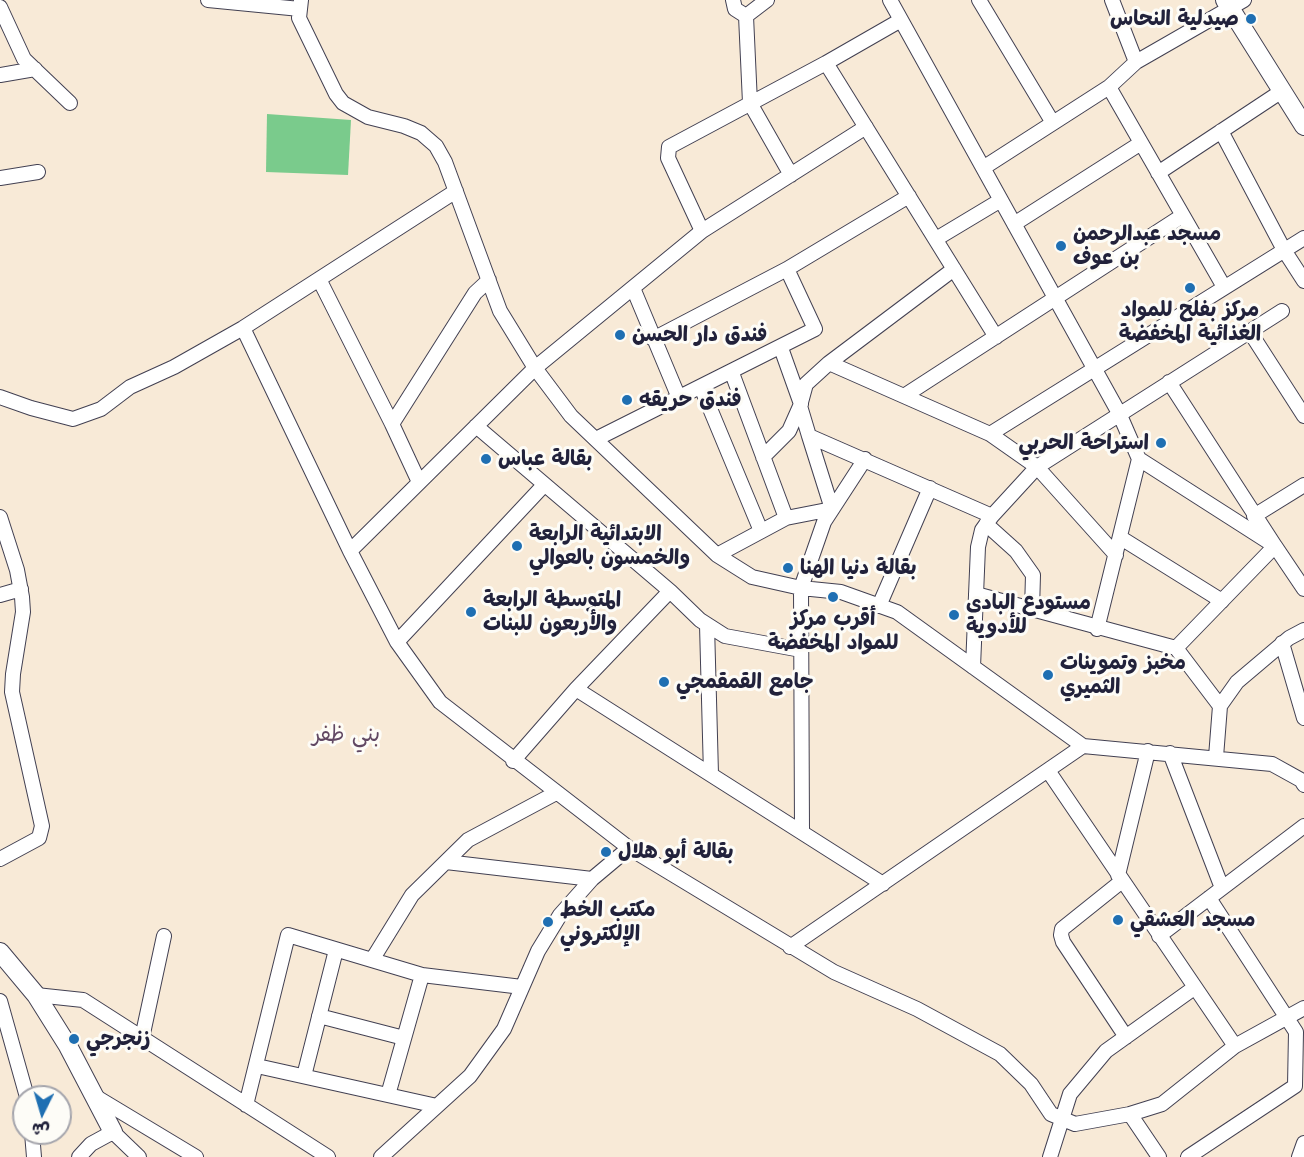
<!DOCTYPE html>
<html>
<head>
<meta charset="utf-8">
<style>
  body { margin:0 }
  #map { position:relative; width:1304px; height:1157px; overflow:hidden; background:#f8ead7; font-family:"Playpen Sans","Playpen Sans Arabic",sans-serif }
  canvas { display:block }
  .north { position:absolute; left:12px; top:1085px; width:60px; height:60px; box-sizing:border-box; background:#fdfcf7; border:2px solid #a5a5ac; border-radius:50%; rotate:185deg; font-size:16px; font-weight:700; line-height:24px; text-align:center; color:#22223b }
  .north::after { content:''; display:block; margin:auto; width:21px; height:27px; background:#1f6fb2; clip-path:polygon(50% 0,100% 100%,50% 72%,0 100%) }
</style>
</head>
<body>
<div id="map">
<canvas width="1304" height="1157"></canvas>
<div class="north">ش</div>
</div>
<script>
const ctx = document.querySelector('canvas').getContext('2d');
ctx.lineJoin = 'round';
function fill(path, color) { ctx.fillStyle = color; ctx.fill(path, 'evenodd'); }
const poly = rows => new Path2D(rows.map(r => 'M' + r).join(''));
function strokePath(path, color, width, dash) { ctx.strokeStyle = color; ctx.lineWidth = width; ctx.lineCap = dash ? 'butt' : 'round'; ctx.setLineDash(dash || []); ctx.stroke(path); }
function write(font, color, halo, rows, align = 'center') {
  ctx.font = font + ' "Playpen Sans","Playpen Sans Arabic",sans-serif'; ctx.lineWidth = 6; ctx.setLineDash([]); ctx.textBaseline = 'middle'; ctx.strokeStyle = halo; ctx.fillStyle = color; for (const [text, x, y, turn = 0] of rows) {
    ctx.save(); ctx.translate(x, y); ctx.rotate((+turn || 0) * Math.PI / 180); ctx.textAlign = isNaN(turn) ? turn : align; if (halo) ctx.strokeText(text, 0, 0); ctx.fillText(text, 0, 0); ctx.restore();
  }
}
fill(poly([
  [267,114,351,120,348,175,266,172]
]), '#7acb8c');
const minor = poly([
  [208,0,300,9],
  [301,0,299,18,336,94,343,103,368,117,404,126,421,133,436,146,445,162,500,311,535,368,571,416,717,555,752,577,801,588,841,592,897,612,1083,746],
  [733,0,735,9,746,16,767,0],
  [890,0,1119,413,1139,459,1275,546,1304,589],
  [979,0,1053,123],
  [1112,0,1136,62],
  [0,7,24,59,70,103],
  [746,16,750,103,791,175],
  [901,20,826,63,996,337],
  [0,75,35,69],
  [1109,87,1224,287],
  [1221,131,1284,250,1304,281],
  [983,168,1109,87,1136,62,1244,0],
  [1158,173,1282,91],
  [0,178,38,172],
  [1014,224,1141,143],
  [702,231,668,158,669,147,826,63],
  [936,239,1001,200],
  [954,269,829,363,806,384,800,406,809,436,992,516],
  [319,279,392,424],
  [633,288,679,398],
  [243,328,350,551,397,642,440,702,629,848,834,972,917,1009,1000,1054,1031,1084,1051,1114,1075,1124,1130,1114],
  [1250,332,1304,416],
  [653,339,787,269,909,196],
  [829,363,990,434,1037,467,1116,555],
  [732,373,786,518],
  [1169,382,1275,546,1176,648],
  [701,387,761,531],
  [904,396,1182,216],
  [0,397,31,408,73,419,101,409,130,387,174,367,243,328,456,191],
  [476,426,670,591,700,620,725,636,801,650],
  [990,434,1304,238],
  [596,439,815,329,787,269],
  [763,457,789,431,801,404,781,348],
  [419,482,392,424,475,293,489,280],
  [1254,516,1304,485],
  [0,517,17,570,22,597,23,612,13,674,12,692,42,826,39,838,0,859],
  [986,524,1016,551,1033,575,1032,610],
  [1121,538,1222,601],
  [350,551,535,368,702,231,866,127],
  [717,555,786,518,832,509,809,436],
  [976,594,1176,648,1220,706],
  [0,595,21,589],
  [879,606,930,488],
  [707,625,711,774],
  [1097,629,1139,459],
  [397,642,544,485],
  [1282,643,1304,718],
  [973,667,978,547,982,530,992,516,1037,467,1282,311],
  [576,689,883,884],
  [1170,753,1222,888],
  [1216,757,1220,706,1237,682,1289,638,1304,630],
  [513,761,576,689,670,591],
  [1049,772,1235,1046],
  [802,831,801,588,824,522,865,459],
  [446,862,592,879],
  [1118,875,1148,751],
  [1122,881,1062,929,1061,935,1063,942,1126,1037],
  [1159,936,1304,826],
  [790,947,1083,746,1272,764,1301,780,1304,785],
  [372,960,412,895,468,840,556,793],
  [36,995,83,1000,328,1157],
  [0,1001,27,1097],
  [319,1016,404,1038],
  [142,1038,164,936],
  [257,1066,437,1106],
  [304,1076,336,950],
  [93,1095,196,1157],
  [388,1095,422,975],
  [246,1105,288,935,422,975,522,987],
  [32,1133,34,1157],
  [79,1157,91,1144,113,1132,139,1157],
  [381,1157,470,1076,504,1029,538,951,560,915,592,879,629,848],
  [1050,1157,1070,1094,1106,1051,1194,988],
  [1159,1157,1130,1114,1162,1104,1235,1046,1304,1008],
  [1188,1157,1295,1086,1296,1032,1209,898],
  [1299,1157,1304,1143]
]);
const major = poly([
  [1225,0,1304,126],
  [0,952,36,995,68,1046,113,1132]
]);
strokePath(minor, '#424052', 16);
strokePath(major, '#424052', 20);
strokePath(minor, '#fff', 14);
strokePath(major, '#fff', 18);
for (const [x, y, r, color] of [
  [1251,19,6,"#1f6fb2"],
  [1061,246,6,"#1f6fb2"],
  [1190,288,6,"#1f6fb2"],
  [620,335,6,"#1f6fb2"],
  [627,400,6,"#1f6fb2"],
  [1161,443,6,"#1f6fb2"],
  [486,459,6,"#1f6fb2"],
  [517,546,6,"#1f6fb2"],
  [788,568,6,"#1f6fb2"],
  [833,597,6,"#1f6fb2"],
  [471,612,6,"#1f6fb2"],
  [954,615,6,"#1f6fb2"],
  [1048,675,6,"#1f6fb2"],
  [664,682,6,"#1f6fb2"],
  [606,852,6,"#1f6fb2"],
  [1118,920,6,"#1f6fb2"],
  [548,922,6,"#1f6fb2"],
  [74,1039,6,"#1f6fb2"]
]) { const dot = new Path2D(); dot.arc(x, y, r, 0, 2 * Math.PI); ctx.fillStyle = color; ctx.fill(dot); strokePath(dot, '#fdfcf7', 2); }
write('bold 21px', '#22223b', '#fdfcf7', [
  ["صيدلية النحاس",1239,19,"right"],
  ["مسجد عبدالرحمن",1073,234],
  ["بن عوف",1073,258],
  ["مركز بفلح للمواد",1190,310,"center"],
  ["الغذائية المخفضة",1190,334,"center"],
  ["فندق دار الحسن",632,335],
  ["فندق حريقه",639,400],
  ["استراحة الحربي",1149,443,"right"],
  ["بقالة عباس",498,459],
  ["الابتدائية الرابعة",529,534],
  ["والخمسون بالعوالي",529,558],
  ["بقالة دنيا الهنا",800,568],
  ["المتوسطة الرابعة",483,600],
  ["والأربعون للبنات",483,624],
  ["مستودع البادى",966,603],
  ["للأدوية",966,627],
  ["أقرب مركز",833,619,"center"],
  ["للمواد المخفضة",833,643,"center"],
  ["مخبز وتموينات",1060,663],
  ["الثميري",1060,687],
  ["جامع القمقمجي",676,682],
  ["بقالة أبو هلال",618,852],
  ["مكتب الخط",560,910],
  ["الإلكتروني",560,934],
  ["مسجد العشقي",1130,920],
  ["زنجرجي",86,1039]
], 'left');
write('22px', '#614863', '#fdfcf7', [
  ["بني ظفر",346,735]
]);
</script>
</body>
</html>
